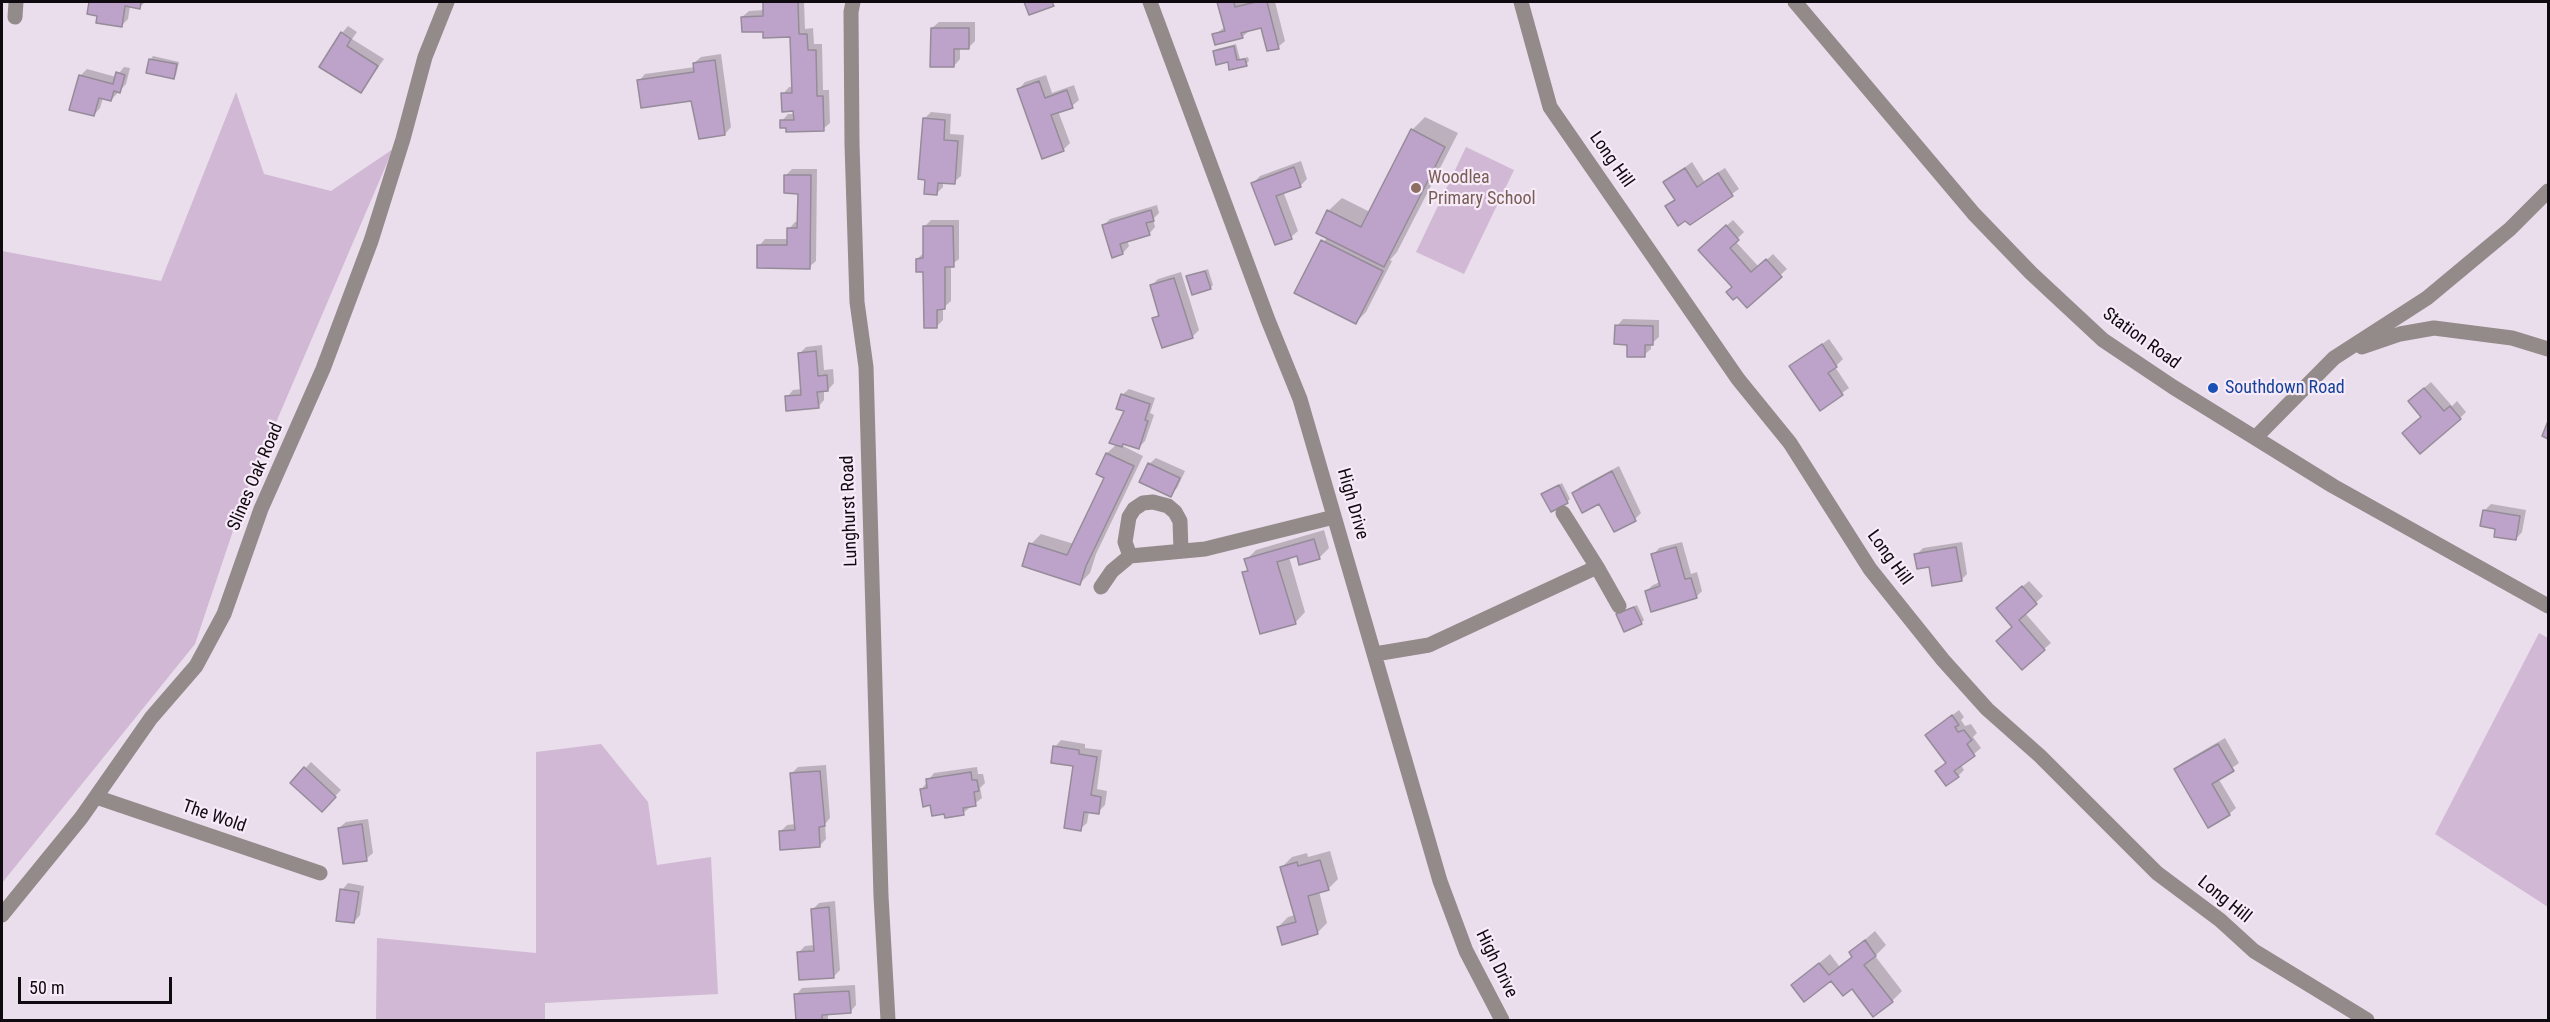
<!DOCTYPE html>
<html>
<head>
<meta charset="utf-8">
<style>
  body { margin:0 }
  #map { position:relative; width:2550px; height:1022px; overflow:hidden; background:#eaddec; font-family:"Roboto Condensed",sans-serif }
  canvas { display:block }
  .frame { position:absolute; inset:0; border:3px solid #0f0a0f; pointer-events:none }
  .scale { position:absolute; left:18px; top:977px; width:154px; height:27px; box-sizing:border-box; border:3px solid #0f0a0f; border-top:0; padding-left:8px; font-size:18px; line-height:21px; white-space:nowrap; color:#0f0a0f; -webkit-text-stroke:4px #f7eaf9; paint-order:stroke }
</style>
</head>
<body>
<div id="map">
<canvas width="2550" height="1022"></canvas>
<div class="frame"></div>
<div class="scale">50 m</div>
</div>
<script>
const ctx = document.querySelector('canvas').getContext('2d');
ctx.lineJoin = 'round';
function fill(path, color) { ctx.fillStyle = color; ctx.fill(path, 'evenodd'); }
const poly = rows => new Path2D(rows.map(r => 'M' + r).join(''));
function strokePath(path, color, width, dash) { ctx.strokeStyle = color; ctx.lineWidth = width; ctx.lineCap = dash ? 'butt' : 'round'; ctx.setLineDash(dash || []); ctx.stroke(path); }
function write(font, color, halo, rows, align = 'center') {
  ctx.font = font + ' "Roboto Condensed",sans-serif'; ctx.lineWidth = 4.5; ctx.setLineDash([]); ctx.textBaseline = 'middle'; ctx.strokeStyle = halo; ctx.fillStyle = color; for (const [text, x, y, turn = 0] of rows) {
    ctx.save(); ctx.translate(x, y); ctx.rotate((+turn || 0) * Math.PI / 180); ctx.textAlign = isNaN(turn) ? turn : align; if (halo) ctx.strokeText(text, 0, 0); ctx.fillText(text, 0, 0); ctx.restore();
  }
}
fill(poly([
  [236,92,264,174,331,191,393,149,245,495,195,644,2,883,2,251,161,281],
  [1466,147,1514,170,1464,274,1416,252],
  [2539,633,2548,638,2548,907,2435,834],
  [601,744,648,802,657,865,711,857,718,994,545,1003,545,1020,376,1020,377,938,536,953,536,752]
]), '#d1b8d4');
fill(poly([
  [91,2,145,2,140,7,130,6,128,19,121,26,99,15,89,13],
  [764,2,804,2,805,29,813,28,814,44,822,44,823,90,829,90,830,123,823,129,787,127,782,121,788,114,795,114,783,94,789,87,793,87,792,35,764,30,742,17,749,11,765,10],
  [1026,2,1056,2,1030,13],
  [1219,2,1275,2,1285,41,1278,47,1262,26,1249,31,1242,37,1214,35,1225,27],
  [939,22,975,22,975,41,969,47,960,47,960,59,954,66,932,28],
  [348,26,357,32,352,39,384,59,361,91,342,33],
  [1236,44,1240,59,1248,57,1249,61,1246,64,1229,61,1214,51,1217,49],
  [721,54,731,127,725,134,692,99,639,81,645,74,695,67,694,63,701,57],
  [153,56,179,62,176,75,174,78,151,59],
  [124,67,130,68,126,84,111,100,103,98,100,108,94,115,80,76,87,69,116,77],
  [1046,75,1052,93,1074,85,1079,100,1072,106,1058,111,1070,143,1063,150,1019,89,1025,82],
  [931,112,951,114,950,134,964,135,961,176,954,182,943,182,943,187,936,194,924,119],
  [1425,117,1458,133,1397,252,1390,260,1392,261,1366,312,1356,322,1296,292,1327,237,1328,211,1342,198,1370,212,1412,130],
  [1301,161,1307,179,1301,185,1283,191,1298,231,1291,237,1276,243,1253,183,1260,176],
  [1692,162,1704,181,1725,168,1739,189,1690,223,1667,207,1675,199,1665,182],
  [792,169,817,169,816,261,809,267,759,246,765,239,789,239,789,229,795,222,799,222,799,192,785,176],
  [1157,205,1159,213,1153,219,1155,227,1149,234,1127,240,1129,246,1123,253,1104,225,1110,219],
  [931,220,959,220,959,259,951,265,951,301,943,308,943,320,937,326,925,270,917,259,925,252,924,227],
  [1733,220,1744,232,1735,241,1759,267,1773,254,1787,269,1747,306,1707,243],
  [1208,269,1213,285,1210,288,1188,277],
  [1181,272,1199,330,1192,337,1154,319,1160,313,1151,286,1158,279],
  [1623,319,1659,320,1659,337,1651,344,1651,349,1644,355,1617,326],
  [1829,339,1843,359,1835,367,1849,388,1820,409,1791,366],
  [822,345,824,370,833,369,834,383,828,390,824,390,824,400,818,407,787,397,793,390,803,389,800,353,806,347],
  [2431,382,2452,406,2457,401,2466,412,2460,418,2422,417,2416,395],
  [1129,389,1155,398,1150,413,1154,415,1145,441,1138,448,1124,443,1121,445,1143,456,1096,554,1090,573,1080,583,1031,544,1041,534,1074,544,1106,478,1098,473,1107,453,1117,444,1126,410,1122,395],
  [1156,458,1185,471,1177,488,1170,495,1149,464],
  [1619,466,1641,513,1635,519,1600,502,1574,493,1580,487],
  [1562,483,1570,499,1567,502,1543,494],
  [2491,504,2526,510,2522,532,2516,539,2497,528,2484,511],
  [1324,530,1329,548,1319,558,1298,554,1289,557,1305,612,1295,623,1244,573,1249,568,1246,560,1256,550],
  [1682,542,1691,574,1697,572,1702,591,1696,597,1646,591,1653,585,1660,582,1653,555,1659,548],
  [1962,542,1967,574,1961,580,1916,555,1923,548],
  [2029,581,2043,596,2025,613,2051,643,2044,649,2014,626,2005,602],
  [1637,605,1644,620,1641,623,1621,612],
  [1959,710,1964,717,1961,720,1965,726,1971,724,1977,733,1973,737,1981,748,1961,765,1964,770,1958,776,1937,771,1947,762,1927,735],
  [2225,738,2239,763,2218,778,2236,808,2229,814,2176,769,2182,763],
  [1061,740,1085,744,1085,748,1102,750,1097,789,1107,791,1105,805,1098,812,1089,811,1087,823,1080,829,1075,765,1055,747],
  [311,762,341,790,322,810,292,783],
  [826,765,830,818,825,824,826,839,820,845,780,832,787,825,796,824,791,774,798,767],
  [977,767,978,774,983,774,985,783,980,788,982,798,963,813,945,812,931,803,921,790,934,773],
  [368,819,373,853,366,859,339,828,346,822],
  [1330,851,1338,879,1328,889,1319,891,1327,923,1317,933,1278,927,1288,917,1295,915,1282,867,1292,857,1307,853,1308,857],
  [348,883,364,886,360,915,354,922,342,890],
  [835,901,840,970,834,976,798,953,805,946,815,945,813,909,819,903],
  [1875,931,1886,945,1875,956,1902,991,1892,1001,1831,979,1793,985,1830,954,1839,966,1853,956,1851,953,1861,943],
  [855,985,856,1005,850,1012,828,1013,828,1020,797,1020,796,995,802,988]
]), '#0003');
const building = poly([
  [89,2,141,2,140,9,125,6,122,27,96,23,97,16,87,14,89,2],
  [763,2,798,2,799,34,807,34,808,50,816,50,817,96,823,96,824,131,786,132,786,128,780,128,780,120,794,120,793,111,782,112,781,93,792,93,790,37,763,38,763,32,742,32,741,17,763,16,763,2],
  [1024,2,1052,2,1054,6,1029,15,1024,2],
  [1217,2,1234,2,1235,7,1256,2,1267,2,1279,49,1267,51,1261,28,1241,33,1243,38,1215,45,1212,34,1225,31,1217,2],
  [931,28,969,28,969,49,954,49,954,67,930,67,931,28],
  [341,32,351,39,347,46,378,66,361,93,319,67,341,32],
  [1234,46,1237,60,1245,59,1247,66,1229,70,1228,62,1216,65,1213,51,1234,46],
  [149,59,177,64,174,79,146,73,149,59],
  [715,60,725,135,699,139,691,101,641,108,637,80,694,72,693,63,715,60],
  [116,72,125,75,120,93,114,91,111,101,99,98,94,116,69,110,79,75,113,84,116,72],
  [1039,81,1045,98,1067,90,1073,108,1051,115,1064,151,1042,159,1017,89,1039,81],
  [923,118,945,120,944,140,958,141,955,184,938,183,937,195,924,194,925,180,918,179,923,118],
  [1411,129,1445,147,1384,267,1316,233,1327,210,1361,227,1411,129],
  [1294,167,1301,187,1276,196,1292,239,1275,245,1251,183,1294,167],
  [1685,168,1697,187,1718,173,1733,196,1690,225,1685,221,1678,226,1665,206,1675,200,1663,182,1685,168],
  [784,175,811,175,810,269,757,268,757,245,787,245,787,228,797,228,798,194,784,193,784,175],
  [1151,210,1154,221,1146,223,1150,235,1120,244,1123,254,1112,258,1102,225,1151,210],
  [1726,225,1739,240,1730,248,1751,272,1766,259,1782,277,1747,308,1737,297,1733,300,1726,292,1732,287,1698,250,1726,225],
  [923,226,953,226,954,267,945,267,945,309,937,310,937,328,924,328,923,272,916,272,916,259,923,258,923,226],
  [1321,240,1383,271,1356,324,1294,293,1321,240],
  [1205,271,1211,289,1192,295,1186,276,1205,271],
  [1174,278,1193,338,1162,348,1152,318,1159,316,1150,285,1174,278],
  [1615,325,1653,326,1653,345,1645,345,1645,357,1627,357,1627,345,1614,344,1615,325],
  [1822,344,1837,367,1828,373,1843,395,1820,411,1789,366,1822,344],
  [816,351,818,376,827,375,828,391,817,392,819,408,786,411,785,396,801,395,798,353,816,351],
  [2424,388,2444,411,2450,406,2461,419,2420,454,2402,433,2421,417,2408,401,2424,388],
  [1121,394,1150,404,1145,420,1148,421,1139,449,1123,444,1122,447,1109,443,1124,411,1116,409,1121,394],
  [2548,421,2548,439,2542,436,2548,421],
  [1106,453,1134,466,1086,566,1080,585,1022,566,1029,543,1067,555,1104,478,1096,474,1106,453],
  [1148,463,1180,478,1171,497,1139,482,1148,463],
  [1612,471,1636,521,1614,532,1599,504,1582,513,1572,493,1612,471],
  [1559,485,1568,503,1551,512,1541,494,1559,485],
  [2483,510,2520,516,2516,540,2494,537,2495,529,2480,526,2483,510],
  [1314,539,1320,559,1299,565,1297,556,1277,562,1296,624,1260,634,1242,572,1248,571,1244,559,1314,539],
  [1676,547,1685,579,1691,578,1697,598,1651,612,1645,591,1660,586,1651,554,1676,547],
  [1956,547,1962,581,1932,586,1929,567,1917,569,1914,554,1956,547],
  [2022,586,2037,604,2019,620,2045,650,2022,670,1996,641,2012,627,1996,608,2022,586],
  [1634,607,1642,624,1624,632,1616,614,1634,607],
  [1952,715,1959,725,1955,727,1958,732,1964,730,1972,740,1967,744,1975,756,1954,771,1959,777,1946,786,1935,771,1946,763,1925,735,1952,715],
  [2218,744,2234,771,2212,784,2230,815,2208,828,2174,769,2218,744],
  [1053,746,1079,750,1079,754,1097,757,1091,795,1101,797,1099,814,1084,812,1081,831,1064,828,1073,766,1051,763,1053,746],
  [304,767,336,797,322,812,290,783,304,767],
  [820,771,825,826,819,827,820,847,780,850,779,831,795,830,790,773,820,771],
  [971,772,972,780,977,780,979,791,974,792,976,806,963,808,964,815,945,818,944,814,932,816,930,805,923,807,920,789,927,788,926,779,971,772],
  [362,824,367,861,343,864,338,828,362,824],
  [1320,860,1329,890,1308,896,1318,934,1282,945,1277,927,1296,922,1280,867,1297,862,1298,866,1320,860],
  [340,889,359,892,354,923,336,921,340,889],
  [829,907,834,978,799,980,797,952,814,951,811,909,829,907],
  [1865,940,1876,956,1864,965,1893,1002,1873,1017,1852,989,1843,996,1831,981,1804,1002,1791,985,1819,963,1829,975,1852,957,1849,952,1865,940],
  [849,991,851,1013,822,1015,822,1020,796,1020,794,994,849,991]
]);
fill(building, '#bda3ca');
strokePath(building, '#958b99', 1.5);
strokePath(poly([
  [853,2,851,12,852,144,857,302,866,367,881,896,888,1020],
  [1150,2,1268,320,1300,399,1440,881,1466,951,1502,1020],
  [1521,2,1550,107,1738,379,1790,443,1870,569,1943,660,1987,709,2040,756,2157,873,2220,920,2254,951,2367,1020],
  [1795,2,1974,214,2031,273,2103,340,2173,387,2333,486,2548,606],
  [15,17,16,2],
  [2362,347,2400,334,2434,328,2512,338,2548,349],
  [2256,437,2334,358,2427,298,2510,229,2548,191],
  [1563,513,1597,567,1619,606],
  [1130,556,1125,542,1129,517,1134,509,1143,503,1153,502,1168,506,1175,512,1180,521,1181,551],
  [1101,587,1112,571,1130,556,1205,549,1334,517],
  [1375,654,1429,645,1597,567],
  [96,797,320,873],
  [2,915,81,818,151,718,196,666,224,614,261,509,323,369,371,241,403,139,425,57,447,2]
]), '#938a8a', 15);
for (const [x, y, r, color] of [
  [1416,188,6,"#8d6e63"],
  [2213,388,6,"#1a4fb4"]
]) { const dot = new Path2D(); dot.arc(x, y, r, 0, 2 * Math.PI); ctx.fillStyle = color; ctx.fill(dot); strokePath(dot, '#f7eaf9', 2); }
write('18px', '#0f0a0f', '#f7eaf9', [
  ["Long Hill",1611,160,55],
  ["Station Road",2141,339,36],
  ["Slines Oak Road",256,477,-67],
  ["High Drive",1352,504,74],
  ["Lunghurst Road",850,511,-92],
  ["Long Hill",1889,558,54],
  ["The Wold",214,817,19],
  ["Long Hill",2224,900,39],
  ["High Drive",1496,964,64]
]);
write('18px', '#785e54', '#f7eaf9', [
  ["Woodlea",1428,178],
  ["Primary School",1428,199]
], 'left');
write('18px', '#164399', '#f7eaf9', [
  ["Southdown Road",2225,388]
], 'left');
</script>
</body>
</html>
